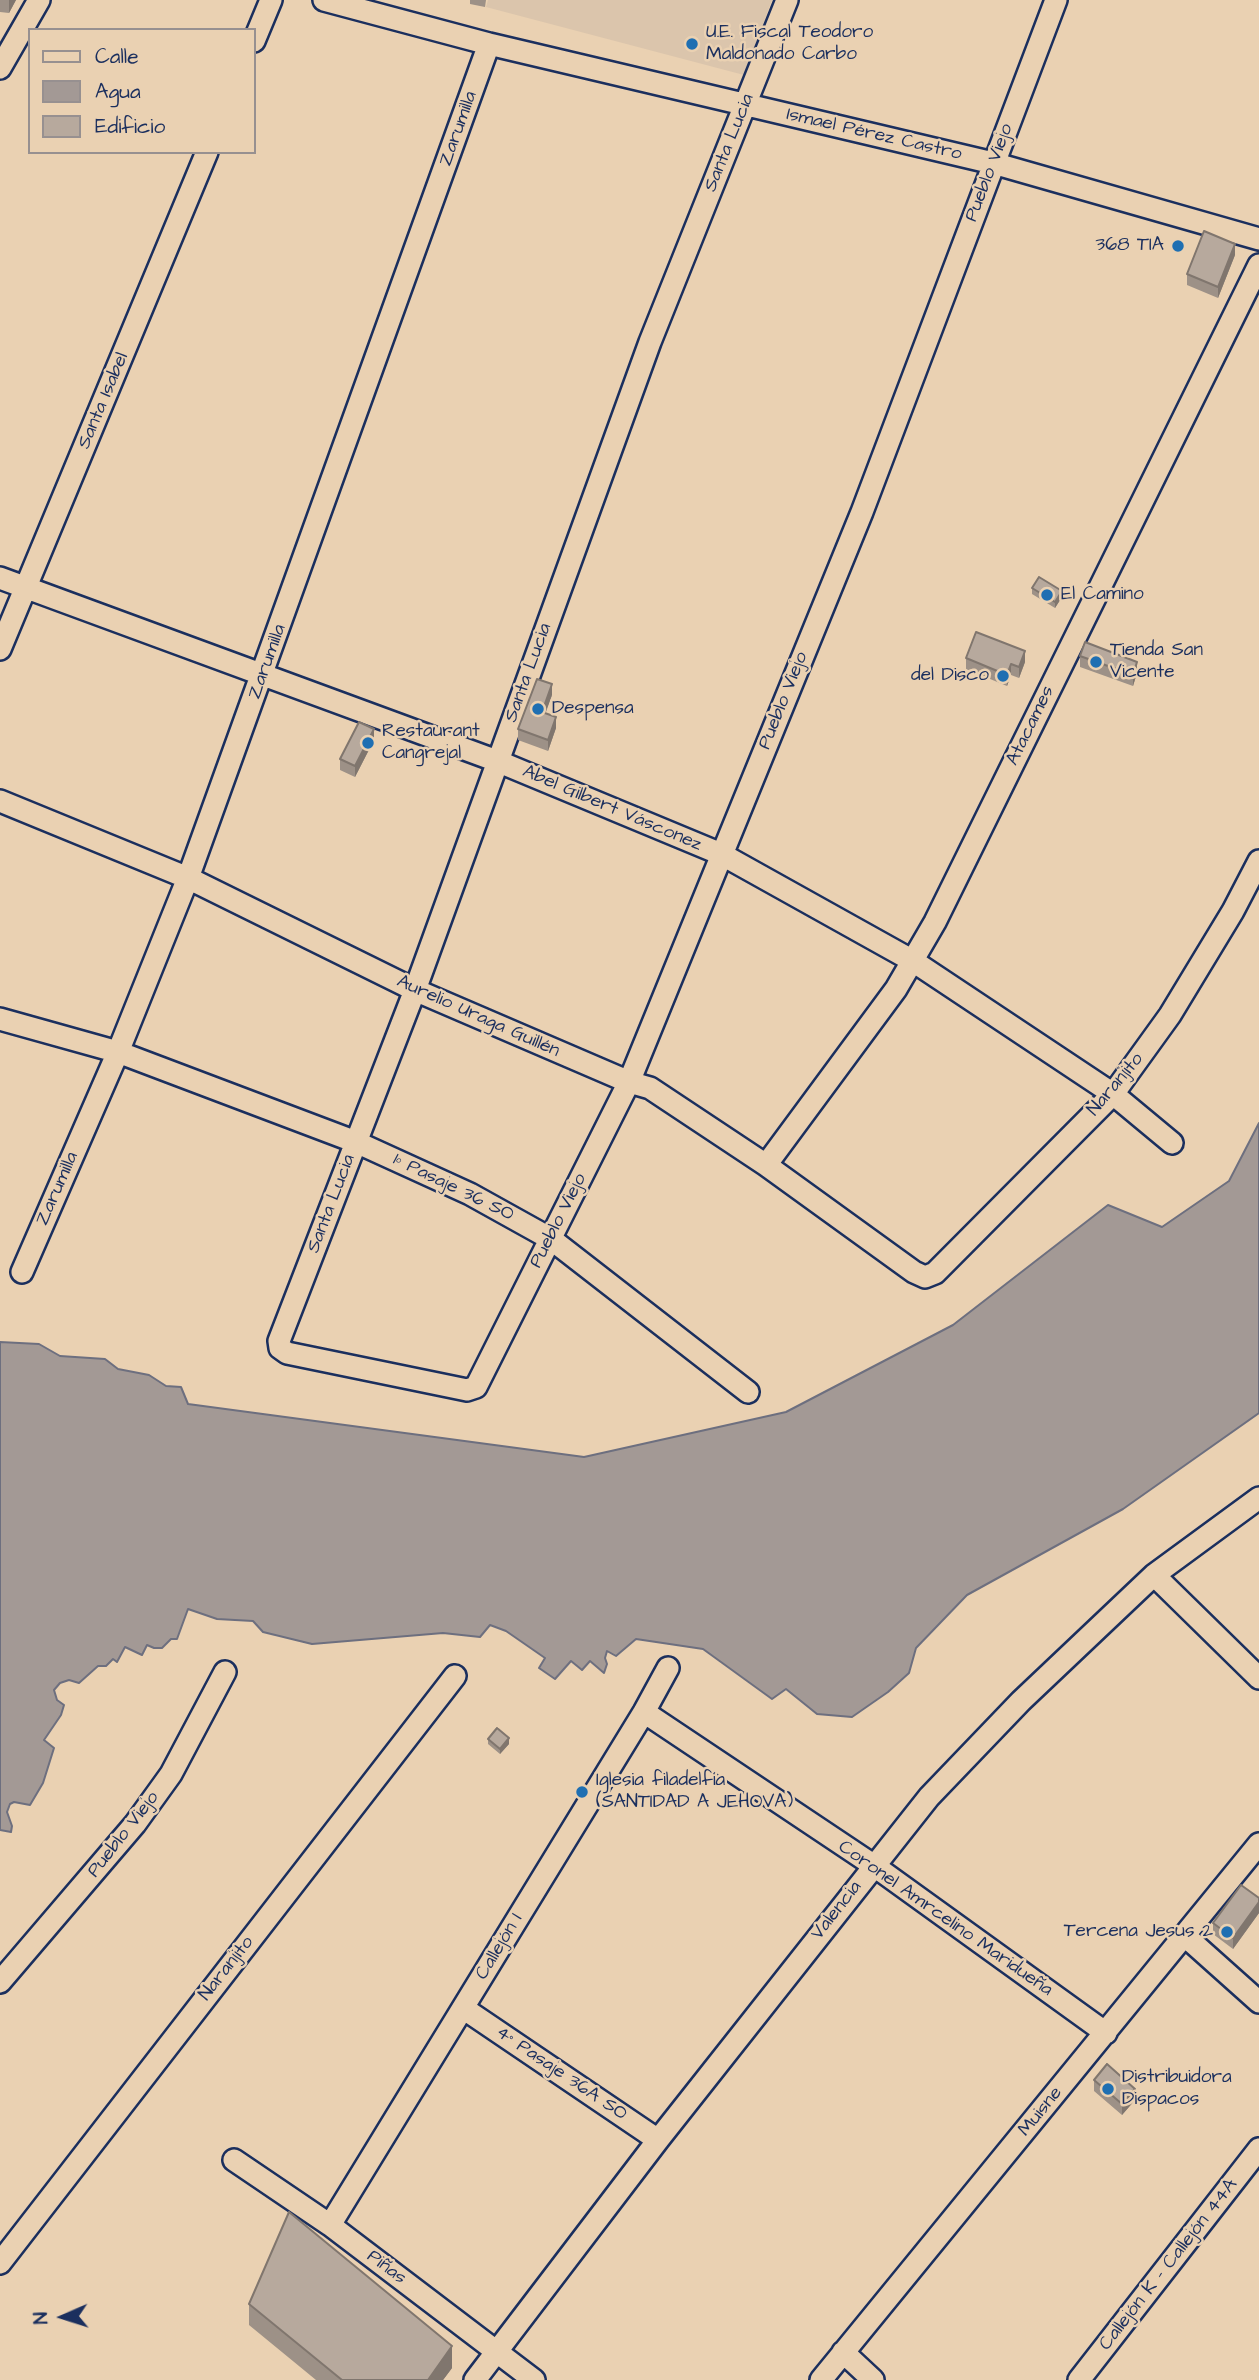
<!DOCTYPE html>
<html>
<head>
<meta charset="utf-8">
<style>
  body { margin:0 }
  #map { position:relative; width:1259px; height:2380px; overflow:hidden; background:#ead1b2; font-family:"Architects Daughter",sans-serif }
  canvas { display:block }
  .legend { position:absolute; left:28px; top:28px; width:228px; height:126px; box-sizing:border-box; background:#ead1b2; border:2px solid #979090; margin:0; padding:9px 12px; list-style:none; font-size:21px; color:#1b2f5e }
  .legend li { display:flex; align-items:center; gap:14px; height:35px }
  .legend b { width:35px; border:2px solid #979090 }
  .north { position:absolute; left:28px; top:2282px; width:70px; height:70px; -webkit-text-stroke:5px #ead1b2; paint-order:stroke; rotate:267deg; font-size:19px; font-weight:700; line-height:28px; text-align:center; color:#1b2f5e }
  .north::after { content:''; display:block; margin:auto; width:24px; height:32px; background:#1b2f5e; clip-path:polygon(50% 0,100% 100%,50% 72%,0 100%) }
</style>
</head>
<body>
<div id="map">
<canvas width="1259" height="2380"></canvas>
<ul class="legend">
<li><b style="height:9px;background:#ead1b2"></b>Calle</li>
<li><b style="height:19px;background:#a39995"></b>Agua</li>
<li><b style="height:19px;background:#b7a99d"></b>Edificio</li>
</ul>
<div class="north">N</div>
</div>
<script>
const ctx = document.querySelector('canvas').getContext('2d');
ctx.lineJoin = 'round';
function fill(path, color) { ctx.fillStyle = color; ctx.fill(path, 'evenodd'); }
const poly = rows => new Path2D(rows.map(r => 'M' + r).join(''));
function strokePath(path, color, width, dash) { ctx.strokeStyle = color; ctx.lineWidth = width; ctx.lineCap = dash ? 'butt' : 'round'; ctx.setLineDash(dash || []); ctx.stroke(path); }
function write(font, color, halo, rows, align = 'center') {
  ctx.font = font + ' "Architects Daughter",sans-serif'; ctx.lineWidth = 5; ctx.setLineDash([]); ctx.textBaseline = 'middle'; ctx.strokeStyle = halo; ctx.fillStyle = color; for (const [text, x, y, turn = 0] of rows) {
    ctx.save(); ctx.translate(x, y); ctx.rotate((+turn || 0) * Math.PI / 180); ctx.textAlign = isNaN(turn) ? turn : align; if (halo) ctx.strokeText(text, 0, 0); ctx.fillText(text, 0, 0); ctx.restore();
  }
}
fill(poly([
  [488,0,772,0,744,75,486,7]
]), '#dbc5ac');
const water = poly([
  [1259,1123,1259,1413,1123,1509,967,1595,916,1648,909,1673,888,1692,852,1717,817,1714,786,1689,772,1699,703,1649,636,1639,616,1656,607,1651,605,1658,607,1664,604,1673,590,1661,582,1670,571,1661,555,1679,539,1668,545,1658,506,1631,490,1625,480,1637,443,1633,312,1644,263,1632,253,1621,217,1619,188,1609,177,1639,171,1639,162,1648,154,1648,147,1645,142,1655,125,1647,117,1662,113,1659,106,1666,98,1666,79,1683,69,1680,60,1683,54,1690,57,1700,64,1705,61,1715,44,1740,54,1748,43,1783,30,1805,14,1802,10,1804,7,1812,12,1826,11,1832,0,1830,0,1342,39,1344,60,1356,105,1359,118,1369,149,1375,166,1386,181,1387,188,1404,584,1457,786,1412,953,1325,1108,1205,1162,1227,1229,1181,1259,1123]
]);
fill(water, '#a39995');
strokePath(water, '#6d6f7f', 2);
const street = poly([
  [324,0,489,44,993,163,1259,239],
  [787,0,650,342,415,990,279,1341,280,1348,287,1353,467,1390,476,1387,629,1082,862,512,1056,0],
  [254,41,271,0],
  [0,68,39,0],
  [0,578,497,761,721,854,913,961,1113,1094,1172,1143],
  [0,649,207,152],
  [0,801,188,878,415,990,629,1082,650,1088,766,1165,914,1272,925,1277,935,1273,1113,1094,1170,1015,1233,911,1259,861],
  [0,1019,118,1052,356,1142,470,1194,551,1239,748,1392],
  [766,1165,896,989,935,922,1259,265],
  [22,1272,118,1052,188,878,489,44],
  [1154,1575,1259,1678],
  [644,1712,873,1865,1106,2033],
  [1184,1935,1259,2002],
  [0,1982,135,1824,171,1774,225,1672],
  [463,2008,658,2140],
  [234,2160,330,2225,534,2380],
  [330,2225,644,1712,668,1668],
  [0,2263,455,1676],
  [843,2352,873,2380],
  [475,2380,658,2140,929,1797,1021,1701,1154,1575,1259,1498],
  [821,2380,1259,1844],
  [1079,2380,1259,2149]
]);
strokePath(street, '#1b2f5e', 26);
strokePath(street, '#ead1b2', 21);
fill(poly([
  [0,0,16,0,9,13,0,12],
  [470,0,486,0,485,7,470,4],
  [1235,255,1218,298,1187,285,1187,274],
  [1032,588,1062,597,1055,608,1032,594],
  [1080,656,1137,673,1133,686,1080,667],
  [966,658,1025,662,1019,678,1011,675,1007,686,966,669],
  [552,695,545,713,556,728,548,751,518,740,518,729],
  [374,740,355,777,340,770,340,759],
  [488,1739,509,1744,500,1754,488,1744],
  [1259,1898,1259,1913,1233,1949,1213,1934,1213,1923],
  [1094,2080,1135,2100,1122,2115,1094,2091],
  [249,2304,452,2368,443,2380,316,2380,249,2325]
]), '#9d9187');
fill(poly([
  [9,0,16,0,9,13],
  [1235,244,1235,255,1218,298,1218,287],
  [1062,591,1062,597,1055,608,1055,602],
  [1025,651,1025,662,1019,678,1019,667],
  [1137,662,1137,673,1133,686,1133,675],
  [1011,664,1011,675,1007,686,1007,675],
  [552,684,552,695,542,723,542,712],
  [556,717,556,728,548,751,548,740],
  [374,729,374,740,355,777,355,766],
  [509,1738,509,1744,500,1754,500,1749],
  [1259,1902,1259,1913,1233,1949,1233,1938],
  [1135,2089,1135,2100,1122,2115,1122,2104],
  [452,2346,452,2368,443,2380,428,2380]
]), '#80766e');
const building = poly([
  [1204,231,1235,244,1218,287,1187,274,1204,231],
  [1039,577,1062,591,1055,602,1032,588,1039,577],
  [976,632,1025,651,1019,667,1011,664,1007,675,966,658,976,632],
  [1085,642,1137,662,1133,675,1080,656,1085,642],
  [537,679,552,684,542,712,556,717,548,740,518,729,537,679],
  [359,722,374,729,355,766,340,759,359,722],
  [497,1728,509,1738,500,1749,488,1739,497,1728],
  [1241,1885,1259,1898,1259,1902,1233,1938,1213,1923,1241,1885],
  [1107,2064,1135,2089,1122,2104,1094,2080,1107,2064],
  [289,2212,452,2346,428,2380,342,2380,249,2304,289,2212]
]);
fill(building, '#b7a99d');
strokePath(building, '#80766e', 2);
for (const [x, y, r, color] of [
  [692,44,7,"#1f6fb2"],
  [1178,246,7,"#1f6fb2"],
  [1047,595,7,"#1f6fb2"],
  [1096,662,7,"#1f6fb2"],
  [1003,676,7,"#1f6fb2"],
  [538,709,7,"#1f6fb2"],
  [368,743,7,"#1f6fb2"],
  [582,1792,7,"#1f6fb2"],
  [1227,1932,7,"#1f6fb2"],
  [1108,2089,7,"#1f6fb2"]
]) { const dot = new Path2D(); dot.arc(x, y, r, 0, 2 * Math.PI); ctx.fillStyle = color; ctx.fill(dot); strokePath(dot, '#ead1b2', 2.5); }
write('19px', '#1b2f5e', '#ead1b2', [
  ["U.E. Fiscal Teodoro",706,33],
  ["Maldonado Carbo",706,55],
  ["368 TIA",1164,246,"right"],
  ["El Camino",1061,595],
  ["Tienda San",1110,651],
  ["Vicente",1110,673],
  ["del Disco",989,676,"right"],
  ["Despensa",552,709],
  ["Restaurant",382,732],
  ["Cangrejal",382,754],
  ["Iglesia filadelfia",596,1781],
  ["(SANTIDAD A JEHOVA)",596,1803],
  ["Tercena Jesus 2",1213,1932,"right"],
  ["Distribuidora",1122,2078],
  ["Dispacos",1122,2100]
], 'left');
write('19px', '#1b2f5e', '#ead1b2', [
  ["Zarumilla",459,129,-70],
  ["Ismael Pérez Castro",874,135,13],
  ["Santa Lucia",730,143,-68],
  ["Pueblo Viejo",990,173,-69],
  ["Santa Isabel",104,401,-67],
  ["Zarumilla",268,662,-70],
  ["Santa Lucia",529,673,-70],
  ["Pueblo Viejo",784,701,-68],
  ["Atacames",1031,726,-64],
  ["Abel Gilbert Vásconez",612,809,23],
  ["Aurelio Uraga Guillén",478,1017,24],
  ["Naranjito",1116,1085,-50],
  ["1º Pasaje 36 SO",453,1188,26],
  ["Zarumilla",58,1189,-66],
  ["Santa Lucia",332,1204,-69],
  ["Pueblo Viejo",559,1221,-63],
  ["Pueblo Viejo",124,1835,-52],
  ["Valencia",837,1911,-52],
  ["Coronel Amrcelino Maridueña",945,1919,35],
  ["Callejón I",500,1947,-59],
  ["Naranjito",227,1969,-52],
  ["4° Pasaje 36A SO",561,2074,34],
  ["Muisne",1041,2112,-51],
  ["Callejón K - Callejón 44A",1169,2265,-52],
  ["Piñas",386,2268,37]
]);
</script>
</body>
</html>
